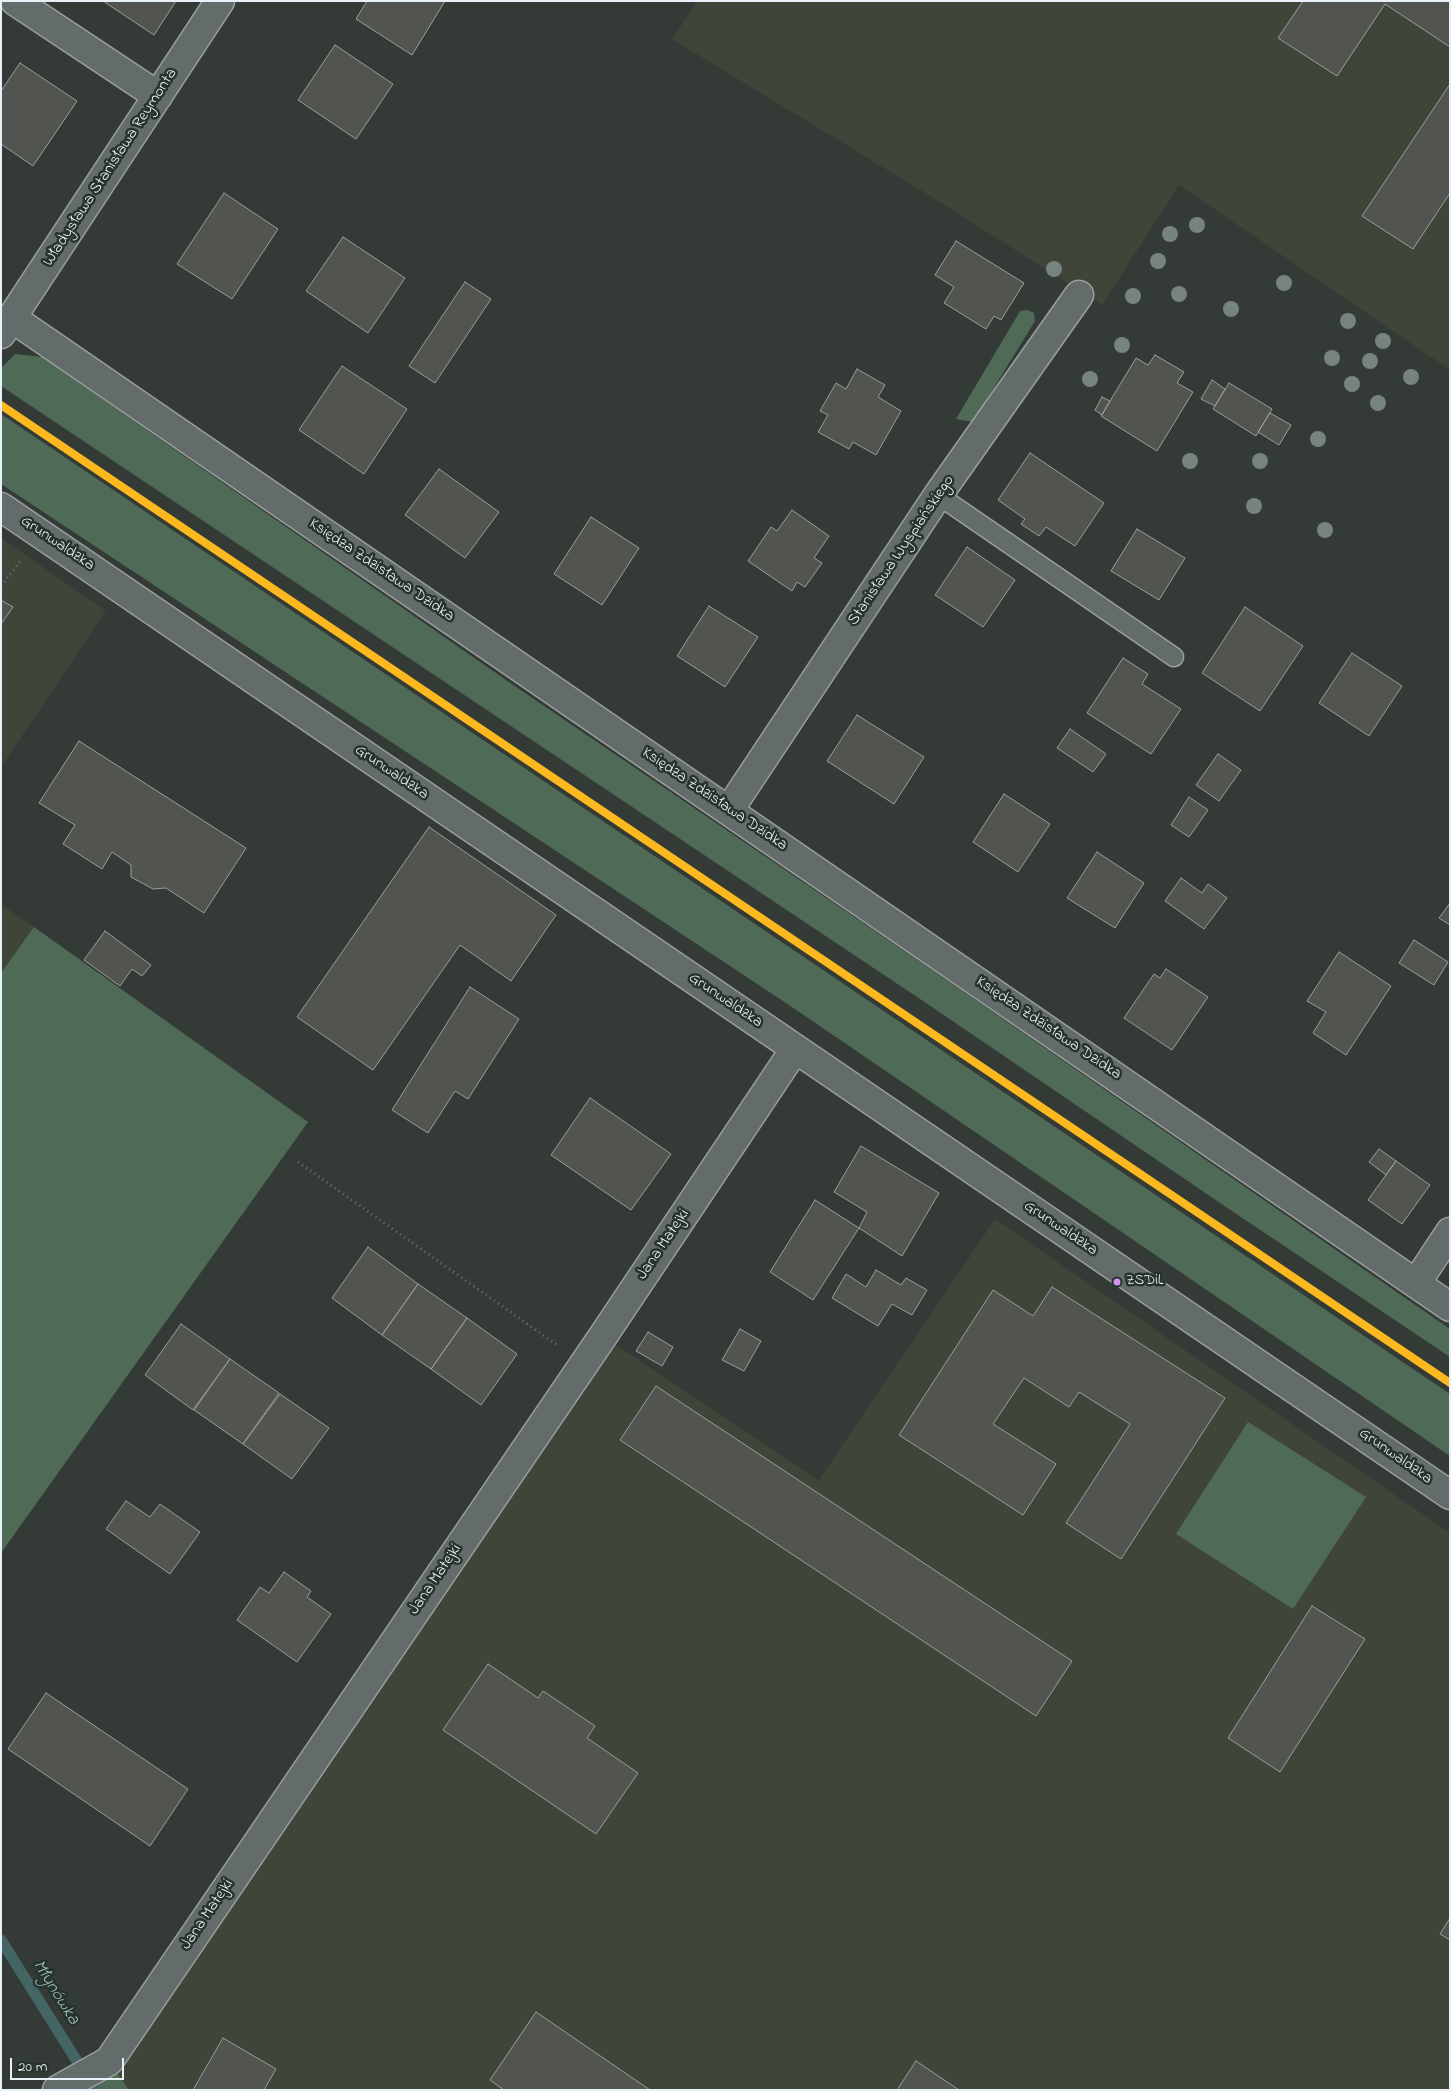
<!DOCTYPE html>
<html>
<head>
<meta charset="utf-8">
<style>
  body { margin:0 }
  #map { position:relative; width:1451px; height:2091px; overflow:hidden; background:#343a35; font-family:"Indie Flower",sans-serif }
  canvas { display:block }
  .frame { position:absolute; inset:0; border:2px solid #e8f1f8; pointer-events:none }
  .scale { position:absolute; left:10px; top:2058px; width:114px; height:22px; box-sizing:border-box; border:2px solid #e8f1f8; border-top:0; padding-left:6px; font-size:15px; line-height:18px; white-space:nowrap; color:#e8f1f8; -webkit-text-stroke:4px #26332d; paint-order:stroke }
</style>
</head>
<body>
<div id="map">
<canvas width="1451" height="2091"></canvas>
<div class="frame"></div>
<div class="scale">20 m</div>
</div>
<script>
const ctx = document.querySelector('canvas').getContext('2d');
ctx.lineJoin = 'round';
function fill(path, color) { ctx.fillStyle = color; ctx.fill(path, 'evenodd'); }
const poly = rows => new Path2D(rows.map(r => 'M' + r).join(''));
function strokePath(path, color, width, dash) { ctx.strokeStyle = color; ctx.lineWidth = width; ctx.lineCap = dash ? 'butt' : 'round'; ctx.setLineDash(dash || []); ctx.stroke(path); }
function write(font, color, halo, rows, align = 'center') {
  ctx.font = font + ' "Indie Flower",sans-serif'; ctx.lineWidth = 5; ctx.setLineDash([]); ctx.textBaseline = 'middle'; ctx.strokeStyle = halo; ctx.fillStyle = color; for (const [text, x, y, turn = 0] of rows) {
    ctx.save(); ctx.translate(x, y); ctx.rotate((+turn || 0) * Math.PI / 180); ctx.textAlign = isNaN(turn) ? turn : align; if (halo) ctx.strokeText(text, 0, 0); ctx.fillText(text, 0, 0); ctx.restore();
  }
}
fill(poly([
  [698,1,1450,1,1450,370,1179,185,1102,305,935,199,672,39],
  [1,538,106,611,1,767],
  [1,904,34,927,1,973],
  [995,1219,1450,1533,1450,2090,129,2090,109,2061,603,1336,819,1480]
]), '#3f4539');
fill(poly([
  [1027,310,1034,313,1035,321,973,422,956,419,1020,311],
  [15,354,42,357,506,680,938,974,1450,1329,1450,1357,1226,1207,929,1005,1,386,1,368],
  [1,414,1450,1394,1450,1456,789,1005,1,484],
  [34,927,308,1122,1,1553,1,973],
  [1248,1422,1366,1497,1293,1609,1176,1534],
  [109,2061,129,2090,57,2090]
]), '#4f6b57');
strokePath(poly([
  [1,1940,95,2090]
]), '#436563', 11);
const building = poly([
  [103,1,176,1,154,35,103,1],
  [367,1,445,1,412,55,356,19,367,1],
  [1303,1,1450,1,1450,47,1385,4,1337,76,1278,38,1303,1],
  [335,45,393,84,356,139,298,100,335,45],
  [20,63,77,101,33,166,1,144,1,91,20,63],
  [1450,84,1450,193,1413,249,1362,216,1450,84],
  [224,193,278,229,232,299,177,264,224,193],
  [343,237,405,278,368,333,306,291,343,237],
  [956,241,1024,283,1001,320,994,316,986,329,944,303,954,287,935,275,956,241],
  [465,282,491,299,435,383,409,366,465,282],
  [1155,355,1184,372,1177,383,1193,392,1157,451,1101,416,1136,358,1148,365,1155,355],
  [342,366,407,409,364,474,299,430,342,366],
  [857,369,885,385,878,397,901,411,876,455,853,442,849,449,818,432,828,415,820,411,836,383,846,389,857,369],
  [1212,380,1225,389,1215,406,1201,399,1212,380],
  [1229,383,1272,409,1256,436,1213,409,1229,383],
  [1102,397,1110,401,1102,415,1095,410,1102,397],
  [1270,413,1291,425,1279,445,1258,432,1270,413],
  [1030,453,1104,503,1075,546,1046,527,1039,536,1021,524,1025,519,998,500,1030,453],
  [439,469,499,512,465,558,405,515,439,469],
  [792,510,829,536,814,558,822,563,805,587,797,582,792,591,748,561,771,527,777,531,792,510],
  [591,517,639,548,602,605,554,574,591,517],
  [1137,529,1185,558,1159,600,1111,571,1137,529],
  [967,547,1015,580,983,627,935,595,967,547],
  [1,600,13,607,1,624,1,600],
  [709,606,758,637,725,687,677,656,709,606],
  [1245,607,1303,646,1260,711,1202,673,1245,607],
  [1352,653,1402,686,1369,736,1319,703,1352,653],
  [1123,658,1148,674,1142,684,1181,709,1151,754,1087,713,1123,658],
  [857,715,924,757,894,804,827,761,857,715],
  [1070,729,1106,754,1093,772,1057,748,1070,729],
  [79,741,246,848,204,913,166,888,153,889,131,877,131,865,112,852,102,869,63,844,75,825,39,803,79,741],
  [1218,754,1241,770,1219,801,1196,785,1218,754],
  [1004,794,1050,824,1018,872,973,842,1004,794],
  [1189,797,1208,810,1189,837,1171,825,1189,797],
  [429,827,556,915,511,981,460,945,373,1070,297,1017,429,827],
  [1097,852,1144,883,1115,928,1067,898,1097,852],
  [1181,878,1202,893,1208,884,1227,898,1204,929,1165,901,1181,878],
  [1450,903,1450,925,1439,918,1450,903],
  [105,931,151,965,142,976,132,969,120,986,84,960,105,931],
  [1414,940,1448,962,1434,985,1399,963,1414,940],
  [1339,952,1391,986,1346,1055,1313,1033,1326,1012,1307,1001,1339,952],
  [1166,969,1208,997,1172,1050,1124,1018,1154,974,1160,978,1166,969],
  [470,987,519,1019,468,1099,455,1091,428,1133,392,1110,470,987],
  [590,1098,671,1154,631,1210,551,1155,590,1098],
  [861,1146,939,1193,902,1256,859,1228,867,1212,834,1192,861,1146],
  [1379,1149,1396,1161,1386,1175,1369,1162,1379,1149],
  [1396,1161,1430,1185,1402,1224,1368,1200,1396,1161],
  [815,1200,859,1228,813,1300,770,1272,815,1200],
  [368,1247,418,1284,382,1335,332,1298,368,1247],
  [876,1270,901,1285,906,1278,927,1290,912,1315,892,1304,878,1326,832,1298,846,1274,866,1287,876,1270],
  [418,1284,467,1318,431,1369,382,1335,418,1284],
  [1052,1287,1225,1398,1121,1559,1066,1523,1130,1424,1079,1392,1069,1407,1024,1378,993,1424,1056,1464,1023,1515,899,1435,993,1290,1033,1316,1052,1287],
  [467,1318,517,1354,481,1405,431,1369,467,1318],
  [181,1324,230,1359,193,1410,145,1375,181,1324],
  [740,1329,761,1341,744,1371,722,1360,740,1329],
  [648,1332,673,1347,662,1366,636,1351,648,1332],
  [230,1359,279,1393,243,1444,194,1410,230,1359],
  [656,1386,1072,1661,1036,1716,620,1440,656,1386],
  [280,1394,329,1428,292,1479,243,1444,280,1394],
  [126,1501,150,1517,160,1504,200,1532,170,1574,106,1529,126,1501],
  [284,1572,311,1591,307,1597,331,1614,297,1662,237,1620,260,1587,269,1593,284,1572],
  [1312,1606,1365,1639,1280,1772,1228,1738,1312,1606],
  [488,1664,538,1698,543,1691,595,1726,587,1738,638,1773,596,1834,443,1730,488,1664],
  [46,1693,188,1789,150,1846,8,1749,46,1693],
  [1450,1918,1450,1940,1440,1934,1450,1918],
  [536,2012,650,2090,504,2090,490,2080,536,2012],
  [223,2038,276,2069,264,2090,193,2090,223,2038],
  [916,2061,959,2090,897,2090,916,2061]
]);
fill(building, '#52544f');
strokePath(building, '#9a9e9e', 1);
const lane = poly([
  [938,495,1174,657]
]);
const street = poly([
  [15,1,158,96],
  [12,318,1450,1307],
  [1,334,220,1],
  [1,507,1450,1495],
  [729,810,938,495,1079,295],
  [1417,1282,1450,1232],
  [57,2090,109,2061,603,1336,795,1049]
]);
strokePath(lane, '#9a9e9e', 21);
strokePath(street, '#9a9e9e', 31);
strokePath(poly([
  [1,586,21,560],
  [298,1162,557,1345]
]), '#6e7170', 3, [1, 4]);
strokePath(lane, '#646b6b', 18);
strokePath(street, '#646b6b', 28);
strokePath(poly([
  [1,405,1450,1383]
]), '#fbb81f', 8);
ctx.fillStyle = '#76837e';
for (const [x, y] of [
  [1197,225],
  [1170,234],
  [1158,261],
  [1054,269],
  [1284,283],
  [1179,294],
  [1133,296],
  [1231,309],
  [1348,321],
  [1383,341],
  [1122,345],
  [1332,358],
  [1370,361],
  [1411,377],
  [1090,379],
  [1352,384],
  [1378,403],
  [1318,439],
  [1190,461],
  [1260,461],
  [1254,506],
  [1325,530]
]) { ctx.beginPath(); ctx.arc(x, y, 8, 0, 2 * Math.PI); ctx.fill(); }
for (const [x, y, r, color] of [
  [1117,1282,4.5,"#d193ec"]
]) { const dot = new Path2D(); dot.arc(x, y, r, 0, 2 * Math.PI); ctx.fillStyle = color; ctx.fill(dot); strokePath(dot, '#26332d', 2); }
write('15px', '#e8f1f8', '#26332d', [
  ["ZSDiL",1126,1282]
], 'left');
write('16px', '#e8f1f8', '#26332d', [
  ["Władysława Stanisława Reymonta",111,168,-57],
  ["Grunwaldzka",57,544,34],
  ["Stanisława Wyspiańskiego",902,551,-56],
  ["Księdza Zdzisława Dzidka",381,571,34],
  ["Grunwaldzka",391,773,34],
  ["Księdza Zdzisława Dzidka",714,800,34],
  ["Grunwaldzka",725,1001,34],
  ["Księdza Zdzisława Dzidka",1048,1029,34],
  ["Grunwaldzka",1060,1229,34],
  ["Jana Matejki",664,1245,-56],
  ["Grunwaldzka",1395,1457,35],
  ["Jana Matejki",436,1580,-56],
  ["Jana Matejki",208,1915,-56]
]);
write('italic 18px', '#a6bbbe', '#26332d', [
  ["Młynówka",55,1993,58]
]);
</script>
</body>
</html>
